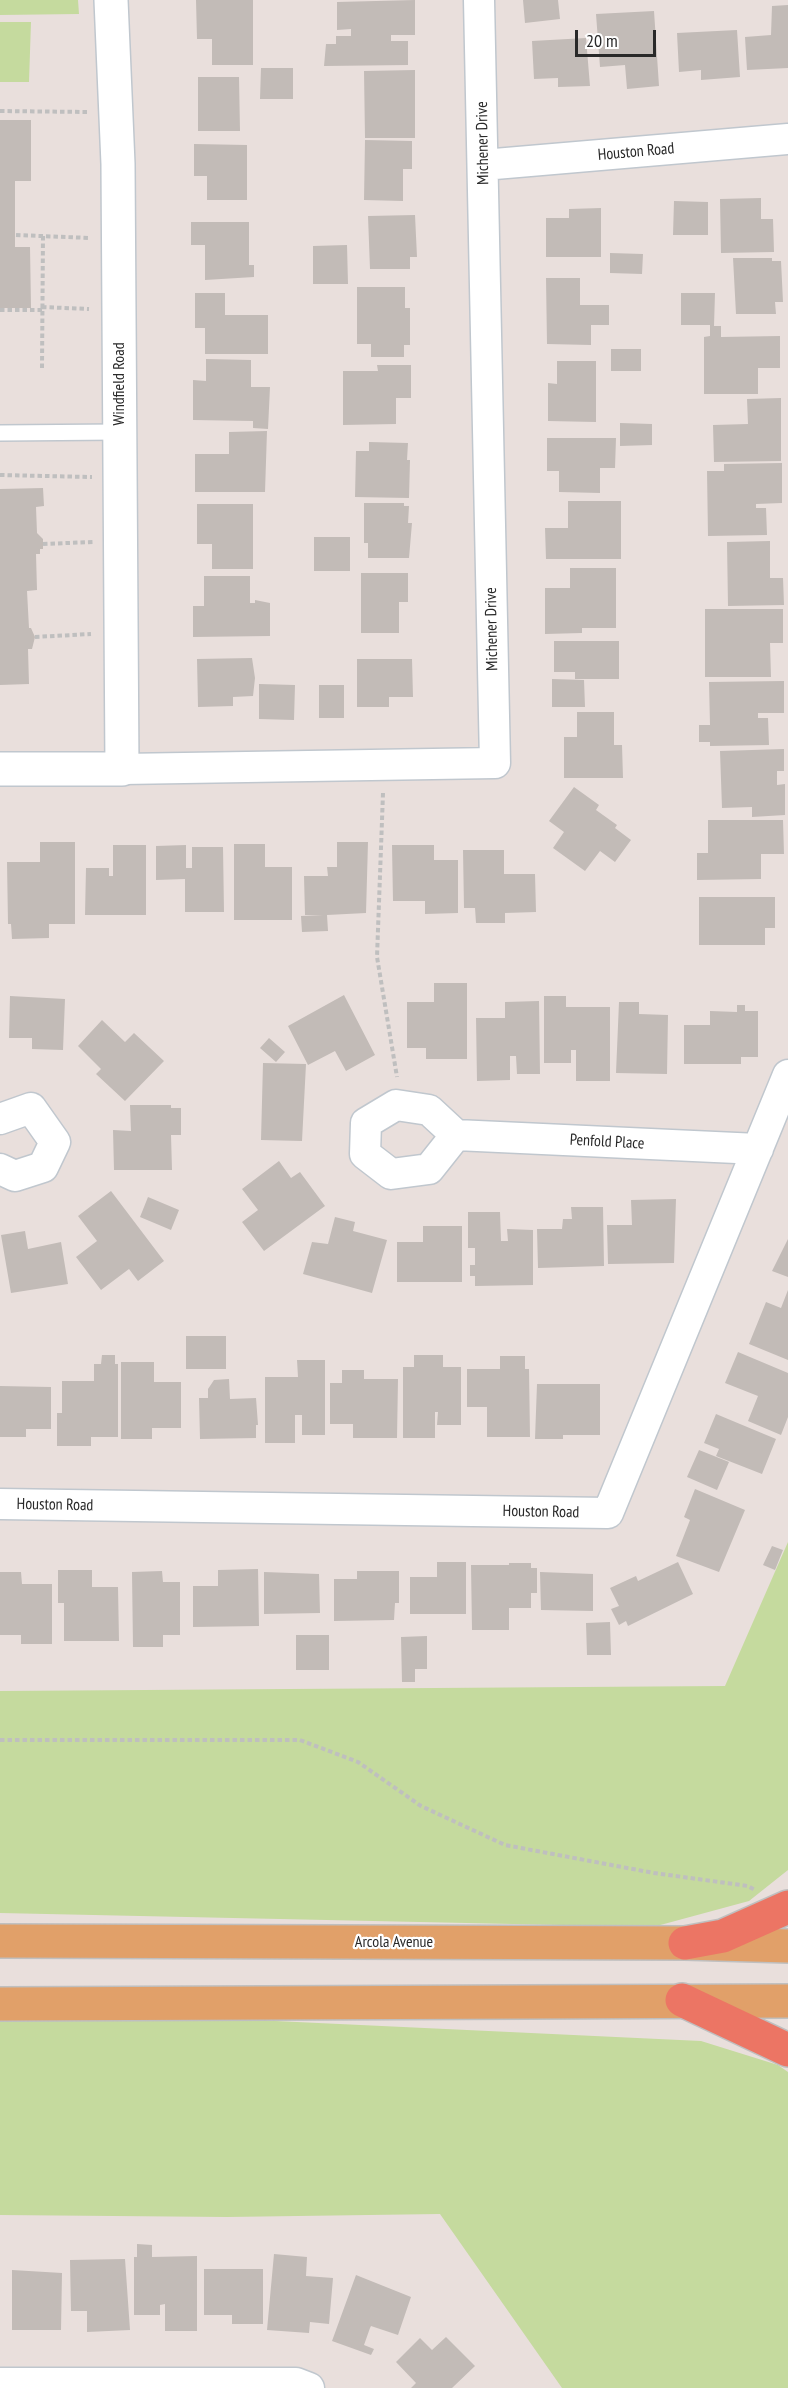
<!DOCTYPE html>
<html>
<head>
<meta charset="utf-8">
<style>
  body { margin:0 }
  #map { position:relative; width:788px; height:2388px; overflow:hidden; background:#e9dfdc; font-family:"PT Sans Narrow",sans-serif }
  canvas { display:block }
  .scale { position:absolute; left:575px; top:30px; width:81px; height:27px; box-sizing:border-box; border:3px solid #292929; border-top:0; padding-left:8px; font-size:18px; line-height:21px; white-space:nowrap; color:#292929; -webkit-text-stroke:4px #fff; paint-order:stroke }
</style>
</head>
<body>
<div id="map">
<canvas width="788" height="2388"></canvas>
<div class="scale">20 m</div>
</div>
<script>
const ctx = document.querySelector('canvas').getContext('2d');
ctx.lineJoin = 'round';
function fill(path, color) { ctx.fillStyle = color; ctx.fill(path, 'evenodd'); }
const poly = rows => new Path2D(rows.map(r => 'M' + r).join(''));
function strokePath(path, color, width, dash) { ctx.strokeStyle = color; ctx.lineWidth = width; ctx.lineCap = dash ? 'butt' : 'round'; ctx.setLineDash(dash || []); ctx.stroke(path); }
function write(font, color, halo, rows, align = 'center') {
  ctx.font = font + ' "PT Sans Narrow",sans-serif'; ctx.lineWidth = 4.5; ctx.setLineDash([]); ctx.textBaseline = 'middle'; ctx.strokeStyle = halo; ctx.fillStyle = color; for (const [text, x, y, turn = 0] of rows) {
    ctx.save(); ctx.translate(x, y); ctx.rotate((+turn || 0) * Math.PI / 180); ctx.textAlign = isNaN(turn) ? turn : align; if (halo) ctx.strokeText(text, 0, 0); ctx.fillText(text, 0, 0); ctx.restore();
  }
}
fill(poly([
  [0,0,78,0,79,14,0,15],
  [0,22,31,22,29,82,0,82],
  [788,1542,788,1870,749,1901,653,1927,0,1913,0,1691,725,1686],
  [233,2019,701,2041,778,2065,788,2072,788,2388,562,2388,440,2214,227,2217,0,2215,0,2021]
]), '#c5da9e');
fill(poly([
  [196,0,253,0,253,65,212,65,212,39,197,39],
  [415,0,415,35,391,35,391,41,408,41,408,65,324,66,326,44,336,44,336,36,351,36,351,29,337,30,337,2],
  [523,0,558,0,560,19,525,23],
  [788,5,788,68,747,70,745,37,771,35,772,6],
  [654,11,659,86,627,89,625,65,600,67,596,14],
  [737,30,740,77,701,80,701,70,679,72,677,33],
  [586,38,590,86,558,87,558,78,534,79,532,41],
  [261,68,293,68,293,99,260,99],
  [415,70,415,138,365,138,364,71],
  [198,77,239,77,240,131,198,131],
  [0,120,31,120,31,181,15,181,15,247,30,247,31,308,0,308],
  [365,140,412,141,412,169,403,169,403,201,364,200],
  [194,144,247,145,247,200,207,200,207,176,194,176],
  [761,198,761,219,773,219,774,252,721,253,720,199],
  [674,201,708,202,708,235,673,235],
  [601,208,601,257,546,257,546,218,569,218,569,209],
  [415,215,417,257,410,257,410,269,370,269,368,216],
  [191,222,249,222,249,265,254,265,254,277,205,280,205,245,191,245],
  [347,245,348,284,313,284,313,246],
  [610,253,643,254,642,274,610,273],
  [733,258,772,258,772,261,781,261,783,302,775,302,776,314,736,314],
  [546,278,580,278,580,305,609,305,609,325,591,325,591,345,547,344],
  [357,287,405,287,405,308,410,308,410,345,404,345,404,357,371,357,371,344,357,344],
  [195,293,225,293,225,315,268,315,268,354,205,354,205,328,195,328],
  [681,293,715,293,714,326,721,326,721,337,780,336,780,368,758,368,758,394,704,394,704,337,710,336,710,325,681,325],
  [611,349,641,349,641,371,611,371],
  [206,359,251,360,251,387,270,387,268,429,253,428,253,421,193,420,193,380,206,381],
  [557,361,596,361,596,422,548,421,548,383,557,384],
  [377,365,411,365,411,398,396,398,396,424,343,425,343,371,378,371],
  [781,398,781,461,714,462,713,425,748,424,747,399],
  [620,423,652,424,652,445,620,446],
  [267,431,265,492,195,492,195,454,229,454,229,432],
  [547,438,616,438,615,468,600,468,600,493,559,492,559,471,547,471],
  [369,442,408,443,407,460,410,460,409,498,355,497,356,451,369,451],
  [782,463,782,503,756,504,756,508,766,508,767,535,708,536,707,471,724,471,724,464],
  [43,488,44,506,36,507,37,533,43,539,43,549,40,549,40,554,36,554,37,590,27,591,29,628,31,628,35,637,32,649,28,649,29,684,0,685,0,489],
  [568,501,621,501,621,559,546,559,545,528,568,528],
  [364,503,404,503,404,506,409,506,408,523,412,523,409,558,368,558,368,543,364,543],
  [197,504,253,504,253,569,212,569,212,544,197,544],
  [314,537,350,537,350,571,314,571],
  [770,541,770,578,783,578,784,605,728,606,727,542],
  [570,568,616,568,616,628,582,628,582,633,545,634,545,588,570,588],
  [361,573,408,573,408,602,399,602,399,633,361,633],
  [204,576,250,576,250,603,255,603,255,600,270,603,270,636,193,637,193,606,204,606],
  [705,609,783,609,783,643,770,643,771,677,705,677],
  [554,641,619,641,619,679,575,679,575,672,554,672],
  [252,658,255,678,253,696,233,697,233,706,198,707,197,659],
  [357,659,412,659,413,697,389,697,389,707,357,707],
  [552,679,584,680,585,707,552,707],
  [784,681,784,713,758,713,758,718,768,718,769,745,710,746,710,742,699,742,699,725,710,725,709,682],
  [259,684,295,685,294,720,259,719],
  [319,685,344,685,344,718,319,718],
  [577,712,614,712,614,745,622,745,623,778,564,778,564,737,577,737],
  [784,749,784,771,777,771,777,785,785,784,785,815,752,817,752,807,722,808,720,751],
  [574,787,599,805,596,810,617,825,615,828,631,840,615,862,600,851,585,871,553,848,564,832,549,821],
  [708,820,783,820,784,854,761,854,761,879,697,880,697,853,708,853],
  [40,842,75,842,75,924,49,924,49,938,12,939,11,924,8,924,7,862,40,862],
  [337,842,368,842,366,913,327,915,328,931,302,932,301,916,323,915,305,915,304,876,328,876,327,867,337,867],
  [234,844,265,844,265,867,292,867,292,920,234,920],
  [113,845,146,845,146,915,85,915,86,868,109,868,109,876,113,876],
  [186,845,186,868,192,868,192,847,223,847,224,912,185,912,185,879,156,880,156,846],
  [392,845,434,845,434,860,458,860,458,913,425,914,425,901,393,901],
  [463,850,504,850,504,874,535,874,536,912,505,913,505,923,476,923,475,908,464,908],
  [699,897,775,897,775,928,765,928,765,945,699,945],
  [434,983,467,983,467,1059,426,1059,426,1048,407,1048,407,1002,434,1002],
  [344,995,375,1055,346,1071,335,1051,308,1065,288,1026],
  [10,996,65,999,63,1050,32,1049,32,1038,9,1038],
  [544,996,566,996,566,1007,610,1007,610,1081,576,1081,576,1050,571,1050,571,1063,544,1063],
  [539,1001,540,1074,517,1074,516,1056,510,1056,510,1080,477,1081,476,1018,505,1018,505,1002],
  [619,1002,639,1002,639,1014,668,1015,667,1074,616,1073],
  [737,1005,745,1005,745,1011,758,1011,758,1057,741,1057,741,1064,684,1064,684,1025,710,1025,710,1011,737,1012],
  [102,1020,125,1042,134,1033,164,1061,125,1101,96,1074,101,1069,78,1046],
  [269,1038,285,1052,276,1062,260,1048],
  [263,1063,306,1064,302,1141,261,1140],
  [130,1105,171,1105,171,1108,181,1108,181,1135,171,1135,172,1170,114,1170,113,1130,131,1131],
  [279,1161,291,1178,300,1172,325,1206,264,1251,242,1222,258,1210,242,1189],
  [111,1191,164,1261,138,1281,129,1269,101,1290,76,1257,97,1241,78,1216],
  [148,1197,179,1210,171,1230,140,1217],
  [676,1199,674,1263,608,1264,607,1225,632,1225,631,1200],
  [571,1207,603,1207,604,1266,538,1268,537,1229,562,1229,563,1219,572,1219],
  [468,1212,500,1212,501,1241,508,1241,507,1229,533,1230,533,1285,475,1286,475,1276,470,1276,470,1265,475,1265,475,1248,468,1248],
  [335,1217,355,1222,353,1231,387,1240,372,1293,303,1274,312,1242,328,1244],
  [423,1226,462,1226,462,1282,397,1282,397,1242,423,1242],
  [25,1231,28,1249,61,1242,68,1284,11,1293,1,1235],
  [788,1239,788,1277,772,1271],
  [788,1290,788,1360,749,1344,766,1302,781,1308],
  [186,1336,226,1336,226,1369,186,1369],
  [738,1352,788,1373,788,1417,781,1435,748,1421,758,1396,725,1383],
  [102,1355,115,1355,115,1364,118,1364,118,1437,91,1437,91,1446,57,1446,57,1413,62,1413,62,1381,94,1381,94,1364,101,1364],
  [414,1355,443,1355,443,1367,461,1367,461,1425,437,1425,438,1412,435,1412,435,1438,403,1438,403,1367,414,1367],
  [500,1356,525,1356,525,1369,529,1369,530,1437,487,1437,487,1407,467,1407,467,1369,500,1369],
  [297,1360,325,1360,325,1435,302,1435,302,1415,295,1415,295,1443,265,1443,265,1377,298,1377],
  [121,1362,154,1362,154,1382,181,1382,181,1428,152,1428,152,1439,121,1439],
  [342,1370,364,1370,364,1379,398,1379,397,1438,353,1438,353,1424,330,1424,330,1383,342,1383],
  [229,1379,230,1399,256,1398,258,1425,256,1425,256,1438,200,1439,199,1398,208,1398,208,1389,214,1380],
  [537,1384,600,1384,600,1435,563,1435,563,1439,535,1439],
  [0,1386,51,1387,51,1429,26,1429,26,1437,0,1437],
  [716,1414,776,1439,762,1474,716,1456,719,1449,704,1443],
  [699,1450,729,1462,717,1490,687,1477],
  [695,1489,745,1510,719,1572,676,1556,690,1520,684,1517],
  [772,1546,783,1550,775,1570,763,1565],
  [437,1562,466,1562,466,1614,410,1614,410,1577,437,1577],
  [678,1562,693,1594,628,1626,626,1621,619,1625,611,1609,619,1606,610,1588,636,1576,638,1581],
  [509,1563,531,1563,531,1568,537,1568,537,1593,531,1593,531,1608,509,1608,509,1630,472,1630,471,1565,509,1565],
  [258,1569,259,1626,193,1627,193,1586,218,1586,218,1570],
  [58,1570,92,1570,92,1587,118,1587,119,1641,64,1641,64,1603,58,1603],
  [162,1571,163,1582,180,1582,180,1635,163,1635,163,1647,133,1647,132,1572],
  [357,1571,399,1571,399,1603,395,1603,394,1620,334,1621,334,1579,357,1579],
  [0,1572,21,1572,22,1584,52,1584,52,1644,21,1644,21,1635,0,1635],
  [264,1572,319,1574,320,1613,264,1614],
  [540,1572,593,1574,593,1611,541,1610],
  [610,1622,611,1655,587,1655,586,1623],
  [296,1635,329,1635,329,1670,296,1670],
  [427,1636,427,1669,415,1669,415,1682,402,1682,401,1637],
  [137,2244,152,2245,152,2257,197,2256,197,2331,165,2331,165,2304,160,2305,160,2315,134,2315,134,2257,137,2257],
  [274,2254,307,2257,306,2276,333,2278,329,2324,310,2322,309,2333,267,2330],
  [125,2259,130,2330,87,2332,87,2311,71,2311,70,2260],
  [204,2269,263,2269,263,2324,232,2324,232,2315,204,2315],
  [12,2270,62,2273,61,2330,12,2330],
  [356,2275,411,2297,398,2335,371,2326,370,2328,364,2345,374,2349,371,2355,332,2341],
  [446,2337,475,2366,452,2388,411,2388,416,2383,396,2362,420,2338,432,2350]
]), '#c2bbb7');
const lane = poly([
  [0,433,119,432]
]);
const street = poly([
  [483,165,788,139],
  [122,769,495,763,479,0],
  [0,1119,31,1108,55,1142,43,1167,15,1176,0,1169],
  [456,1135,429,1169,391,1174,365,1154,366,1123,396,1105,429,1110,456,1135,758,1149],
  [0,1504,608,1513,788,1075],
  [0,2383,296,2383,309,2388]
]);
const secondary = poly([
  [0,769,122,769,118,164,111,0]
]);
const primary = poly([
  [0,1941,685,1943,788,1946],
  [0,2004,788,2001]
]);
const highway = poly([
  [685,1943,723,1936,788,1907],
  [682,2000,788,2050]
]);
strokePath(lane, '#c0c7ce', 18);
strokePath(street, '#c0c7ce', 33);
strokePath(secondary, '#c0c7ce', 36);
strokePath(primary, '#bfbfbf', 36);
strokePath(highway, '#bfbfbf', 36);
strokePath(poly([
  [0,111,88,112],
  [16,235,90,238],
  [42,307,89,309],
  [0,310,42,310],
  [42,368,43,235],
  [0,475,92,477],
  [43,544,93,542],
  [35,637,91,634],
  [383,793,377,957,397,1077],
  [0,1740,300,1740,358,1762,421,1806,505,1845,654,1873,748,1886,755,1890]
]), '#bfbfbf', 4, [4.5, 3]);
strokePath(lane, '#fff', 15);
strokePath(street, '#fff', 30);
strokePath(secondary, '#fff', 33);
strokePath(primary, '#e1a069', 33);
strokePath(highway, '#ec7564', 33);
write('16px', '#292929', '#fff', [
  ["Michener Drive",483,143,-91],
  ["Houston Road",636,152,-5],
  ["Windfield Road",119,384,-90],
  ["Michener Drive",492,629,-91],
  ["Penfold Place",607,1142,3],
  ["Houston Road",55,1505,1],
  ["Houston Road",541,1512,1],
  ["Arcola Avenue",394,1942]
]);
</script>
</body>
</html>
